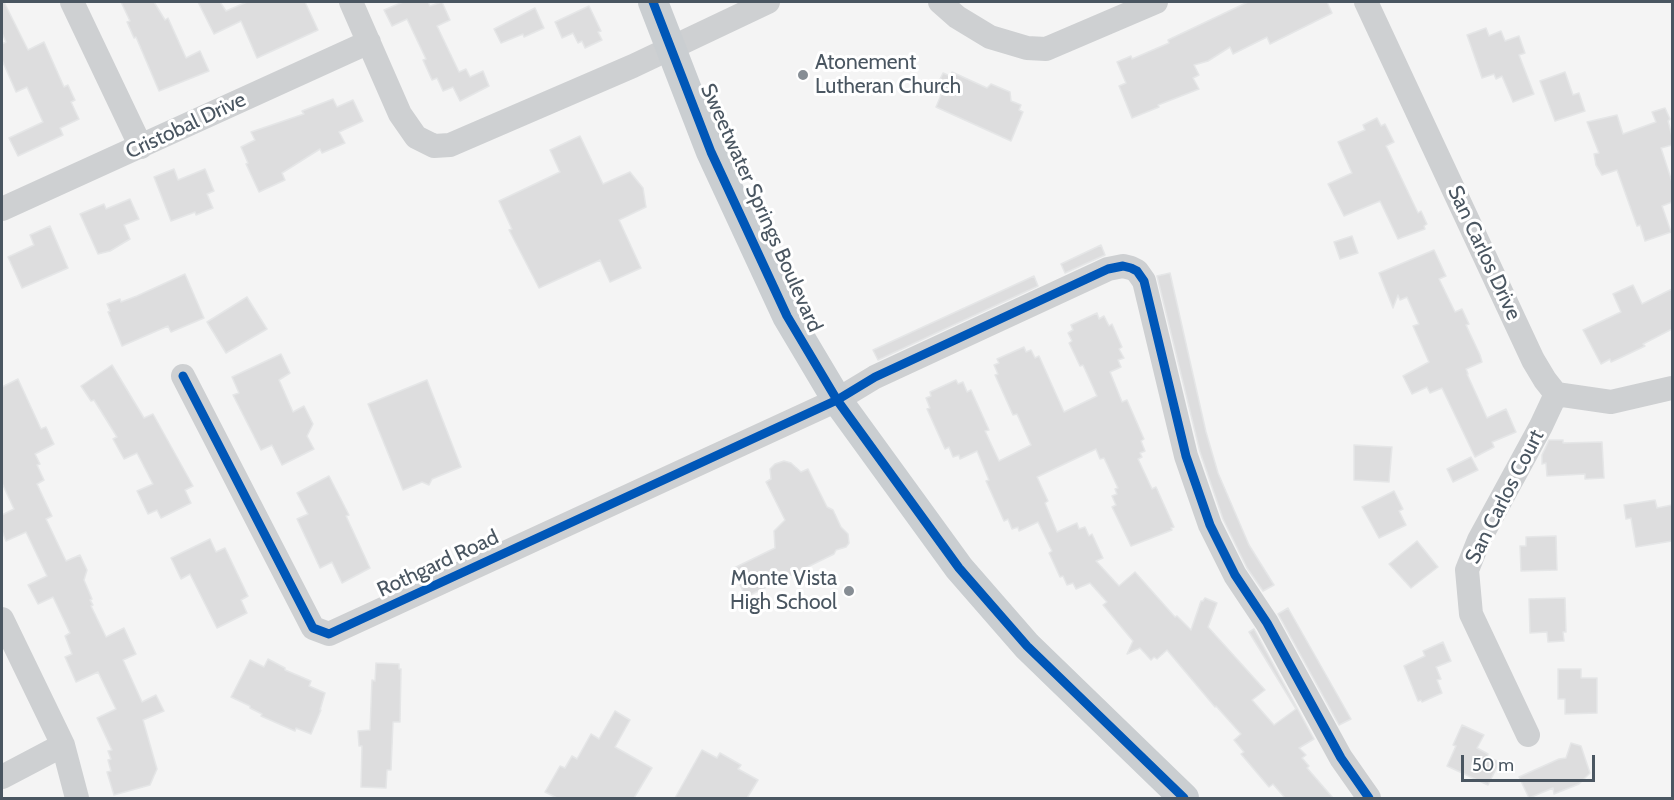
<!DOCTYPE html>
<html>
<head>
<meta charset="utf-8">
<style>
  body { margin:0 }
  #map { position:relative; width:1674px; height:800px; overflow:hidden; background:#f4f4f4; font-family:Cabin,sans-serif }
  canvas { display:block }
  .frame { position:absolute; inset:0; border:3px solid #4a5661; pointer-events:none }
  .scale { position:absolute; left:1461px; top:755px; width:134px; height:27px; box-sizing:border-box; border:3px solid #4a5661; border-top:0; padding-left:8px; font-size:18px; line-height:21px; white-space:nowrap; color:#4a5661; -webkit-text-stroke:4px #fff; paint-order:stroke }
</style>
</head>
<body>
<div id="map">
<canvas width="1674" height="800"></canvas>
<div class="frame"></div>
<div class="scale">50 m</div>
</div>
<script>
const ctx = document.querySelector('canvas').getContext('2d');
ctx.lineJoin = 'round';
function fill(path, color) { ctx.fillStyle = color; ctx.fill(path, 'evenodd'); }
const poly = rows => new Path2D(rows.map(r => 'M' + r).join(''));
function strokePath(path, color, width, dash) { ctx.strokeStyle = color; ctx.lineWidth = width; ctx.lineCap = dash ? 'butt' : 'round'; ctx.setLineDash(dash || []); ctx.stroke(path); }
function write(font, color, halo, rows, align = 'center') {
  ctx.font = font + ' Cabin,sans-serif'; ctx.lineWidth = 6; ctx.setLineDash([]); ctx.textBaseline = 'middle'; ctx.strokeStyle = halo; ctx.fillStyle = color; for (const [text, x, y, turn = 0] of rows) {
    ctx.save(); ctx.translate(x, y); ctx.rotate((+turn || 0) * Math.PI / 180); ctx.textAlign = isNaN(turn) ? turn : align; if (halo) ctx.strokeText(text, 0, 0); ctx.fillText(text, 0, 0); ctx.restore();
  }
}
const building = poly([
  [2,2,4,2,28,50,44,42,64,87,68,85,75,100,71,102,79,119,60,128,63,135,18,156,9,138,43,122,27,87,16,92,2,60,2,44,6,42,2,33,2,2],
  [121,2,154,2,165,20,168,18,186,58,200,51,209,71,159,91,136,37,134,38,127,22,130,21,121,2],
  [198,2,220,2,226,11,247,2,305,2,318,30,257,58,241,21,214,34,198,2],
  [403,2,428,2,430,6,442,2,450,20,437,26,459,72,466,69,470,77,483,71,489,86,460,101,453,87,443,91,437,78,432,80,423,60,426,59,407,19,392,26,384,10,403,2],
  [1248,2,1327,2,1332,13,1270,44,1267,37,1233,54,1230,47,1208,61,1194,65,1199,75,1193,78,1199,89,1158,105,1159,107,1132,118,1119,86,1126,83,1117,62,1131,56,1132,59,1169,43,1168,40,1248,2],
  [589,6,601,31,598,32,602,40,585,48,582,41,578,43,573,33,562,38,555,22,589,6],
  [535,8,544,28,524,37,523,34,501,43,494,29,535,8],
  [1486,28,1489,36,1501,31,1505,41,1519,36,1525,53,1519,55,1534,94,1513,102,1502,76,1496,79,1494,74,1482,78,1467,35,1486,28],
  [952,72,987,88,991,84,1010,92,1011,101,1021,105,1019,110,1023,112,1011,141,936,107,941,95,934,92,943,73,950,76,952,72],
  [1565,72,1573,95,1579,93,1585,111,1555,121,1540,81,1565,72],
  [333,99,337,107,353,100,363,121,339,132,345,143,322,153,320,149,282,173,285,180,259,192,246,164,248,163,241,147,255,140,251,132,304,114,302,111,333,99],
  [1665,108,1670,119,1668,121,1672,136,1672,145,1661,148,1672,182,1672,202,1662,206,1671,232,1645,241,1640,225,1637,226,1617,170,1602,175,1596,165,1594,154,1599,153,1587,122,1617,115,1623,134,1656,122,1652,112,1665,108],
  [1377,118,1381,126,1385,124,1394,142,1386,146,1418,213,1421,211,1427,224,1424,226,1425,229,1398,239,1380,201,1344,216,1328,184,1352,173,1338,142,1365,130,1363,125,1377,118],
  [580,136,603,184,630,172,643,188,646,207,619,220,641,268,610,282,600,260,539,288,509,230,512,229,499,201,560,172,550,150,580,136],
  [174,169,178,180,205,169,214,191,207,194,213,208,196,215,195,212,171,221,154,177,174,169],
  [130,199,139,219,124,225,130,239,110,251,98,254,80,214,104,204,106,209,130,199],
  [50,226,68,268,22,288,8,257,34,245,30,235,50,226],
  [1352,236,1358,253,1340,259,1334,242,1352,236],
  [1101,245,1105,255,1065,273,1061,264,1101,245],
  [1434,250,1446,276,1439,279,1455,312,1462,309,1469,324,1466,325,1480,355,1482,362,1466,369,1468,374,1467,374,1487,418,1506,409,1516,432,1492,442,1494,447,1475,457,1442,388,1430,393,1427,387,1412,394,1403,376,1429,362,1413,326,1419,324,1407,297,1400,300,1398,295,1393,308,1379,273,1434,250],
  [1170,273,1206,432,1218,473,1249,545,1274,585,1263,591,1247,568,1223,519,1200,452,1157,276,1170,273],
  [185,274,204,318,171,332,168,326,122,346,108,312,110,311,107,304,120,299,121,302,137,296,185,274],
  [1034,276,1038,286,878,360,873,350,1034,276],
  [1633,285,1642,304,1672,289,1672,329,1643,344,1645,346,1622,357,1611,362,1610,359,1601,364,1583,330,1621,312,1613,294,1633,285],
  [247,297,267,329,226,353,207,322,247,297],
  [1097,313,1099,319,1104,316,1109,326,1112,324,1122,347,1119,349,1124,358,1118,360,1121,367,1110,372,1122,402,1127,400,1144,439,1141,441,1145,451,1140,453,1142,457,1138,459,1152,489,1156,487,1174,527,1171,528,1172,530,1131,546,1112,507,1116,505,1112,496,1117,494,1115,489,1118,488,1104,458,1100,459,1096,449,1037,477,1048,501,1045,503,1057,532,1077,523,1079,529,1085,527,1089,536,1092,534,1103,558,1096,561,1119,586,1135,572,1175,617,1177,616,1191,630,1201,601,1203,601,1205,598,1217,603,1208,627,1265,690,1252,700,1274,725,1296,709,1249,632,1254,629,1314,739,1299,748,1306,755,1302,758,1309,766,1307,768,1333,798,1285,798,1273,784,1269,787,1241,754,1244,752,1234,740,1241,734,1216,706,1215,707,1167,650,1157,659,1154,657,1151,660,1140,648,1127,654,1133,641,1103,605,1107,602,1090,583,1076,589,1073,583,1067,585,1063,576,1060,577,1049,553,1052,551,1038,522,1019,531,1018,527,1012,529,1008,519,1004,521,986,481,989,480,977,451,960,459,959,455,953,457,949,447,945,449,927,409,930,408,926,398,931,396,930,392,956,380,958,384,963,382,967,392,971,390,989,430,985,431,999,461,1031,445,1017,414,1013,415,995,375,998,374,994,365,999,363,997,359,1024,347,1026,352,1031,350,1035,358,1039,356,1064,412,1097,396,1083,365,1080,366,1069,343,1072,341,1068,333,1073,330,1071,325,1097,313],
  [281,354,290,373,279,380,293,412,304,406,313,424,307,436,314,449,282,465,272,445,261,450,233,395,239,393,232,377,281,354],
  [112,365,144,418,153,414,193,486,185,490,191,503,161,518,157,510,148,514,137,491,153,484,137,453,124,459,113,439,117,437,94,400,91,401,81,386,112,365],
  [18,379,41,429,46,427,54,444,35,454,40,464,37,465,44,480,37,484,52,516,46,519,66,561,80,555,87,570,84,580,92,599,90,600,93,605,91,606,106,637,124,628,136,654,123,660,142,702,156,695,164,711,143,720,157,769,150,785,114,795,107,772,111,771,108,760,111,759,108,751,112,750,97,718,116,709,98,672,76,682,65,657,72,654,65,636,70,633,53,597,38,604,28,585,47,576,26,532,6,541,2,531,2,515,14,509,2,483,2,387,18,379],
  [427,380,461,467,432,479,429,485,422,482,403,490,368,404,427,380],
  [1549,440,1563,440,1563,443,1602,442,1604,478,1585,479,1585,474,1547,476,1546,463,1542,464,1542,455,1549,440],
  [1354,445,1392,447,1389,482,1354,480,1354,445],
  [1471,457,1478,470,1453,482,1447,469,1471,457],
  [784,461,791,463,801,472,808,469,827,507,833,510,841,527,848,534,849,543,846,547,836,550,834,554,746,597,732,569,775,548,774,531,785,520,766,482,771,479,770,469,775,464,784,461],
  [329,476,349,515,346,516,370,568,342,583,332,562,320,568,297,519,308,514,297,493,329,476],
  [1394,491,1403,509,1399,511,1406,525,1379,538,1362,507,1394,491],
  [1655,500,1657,508,1672,505,1672,541,1636,547,1631,518,1626,519,1624,505,1655,500],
  [1556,536,1557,570,1521,571,1520,546,1526,546,1526,537,1556,536],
  [210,539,216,552,225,548,248,596,241,600,247,613,217,628,190,574,181,579,171,558,210,539],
  [1417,541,1438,567,1411,588,1389,564,1417,541],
  [1565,598,1566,632,1563,632,1564,641,1548,642,1547,632,1530,633,1529,599,1565,598],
  [1288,608,1351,719,1339,725,1278,614,1288,608],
  [1443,642,1451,661,1436,667,1441,679,1437,680,1442,693,1422,702,1421,700,1418,701,1404,666,1425,656,1423,651,1443,642],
  [268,659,285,668,285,670,311,681,309,686,325,693,320,710,321,710,311,734,296,728,295,731,261,716,262,714,250,708,250,706,231,697,250,660,264,667,268,659],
  [376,663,399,664,399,669,401,669,400,722,393,722,391,770,387,770,386,788,361,787,362,746,359,746,358,731,370,730,372,680,375,681,376,663],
  [1558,669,1581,669,1581,678,1597,678,1597,713,1565,714,1565,699,1558,699,1558,669],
  [615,711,630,720,615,747,652,768,634,798,557,798,545,792,560,766,565,768,572,756,577,759,591,734,599,739,615,711],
  [1462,725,1484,735,1477,748,1488,754,1487,757,1497,761,1497,767,1488,785,1447,766,1456,746,1453,745,1462,725],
  [1571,743,1581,746,1590,773,1579,784,1554,794,1553,788,1529,798,1519,777,1559,759,1566,758,1571,743],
  [702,750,717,758,720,753,741,765,738,769,758,780,747,798,675,798,702,750]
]);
fill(building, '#ddddde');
strokePath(building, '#e5e6e7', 1.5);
strokePath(poly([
  [72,2,141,147],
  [351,2,400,114,416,137,434,146,450,145,633,66,768,2],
  [940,2,957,17,990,37,1027,48,1046,49,1156,2],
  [1366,2,1533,360,1545,380,1556,394,1611,402,1672,388],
  [2,209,369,42],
  [183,376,313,628,329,634,837,400,875,377,1108,269,1123,266,1131,268,1137,271,1144,281,1186,456,1210,525,1235,575,1267,623,1341,758,1369,798],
  [2,619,63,745,77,798],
  [1528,735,1471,614,1467,570,1479,540,1541,426,1556,394],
  [2,777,63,745]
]), '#ced0d2', 24);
strokePath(poly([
  [653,2,711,152,787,316,837,400,959,568,1027,646,1184,798]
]), '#caced1', 30);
strokePath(poly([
  [653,2,711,152,787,316,837,400,959,568,1027,646,1184,798],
  [183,376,313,628,329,634,837,400,875,377,1108,269,1123,266,1131,268,1137,271,1144,281,1186,456,1210,525,1235,575,1267,623,1341,758,1369,798]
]), '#0057b8', 9);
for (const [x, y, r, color] of [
  [803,75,6,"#868d94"],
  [849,591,6,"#868d94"]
]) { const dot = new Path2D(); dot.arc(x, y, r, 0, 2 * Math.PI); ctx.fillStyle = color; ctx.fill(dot); strokePath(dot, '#fff', 2); }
write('21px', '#4a5661', '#fff', [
  ["Atonement",815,63],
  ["Lutheran Church",815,87],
  ["Monte Vista",837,579,"right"],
  ["High School",837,603,"right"]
], 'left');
write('21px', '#4a5661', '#fff', [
  ["Cristobal Drive",186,126,-25],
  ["Sweetwater Springs Boulevard",761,208,66],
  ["San Carlos Drive",1484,253,65],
  ["San Carlos Court",1505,497,-63],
  ["Rothgard Road",438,564,-25]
]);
</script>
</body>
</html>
